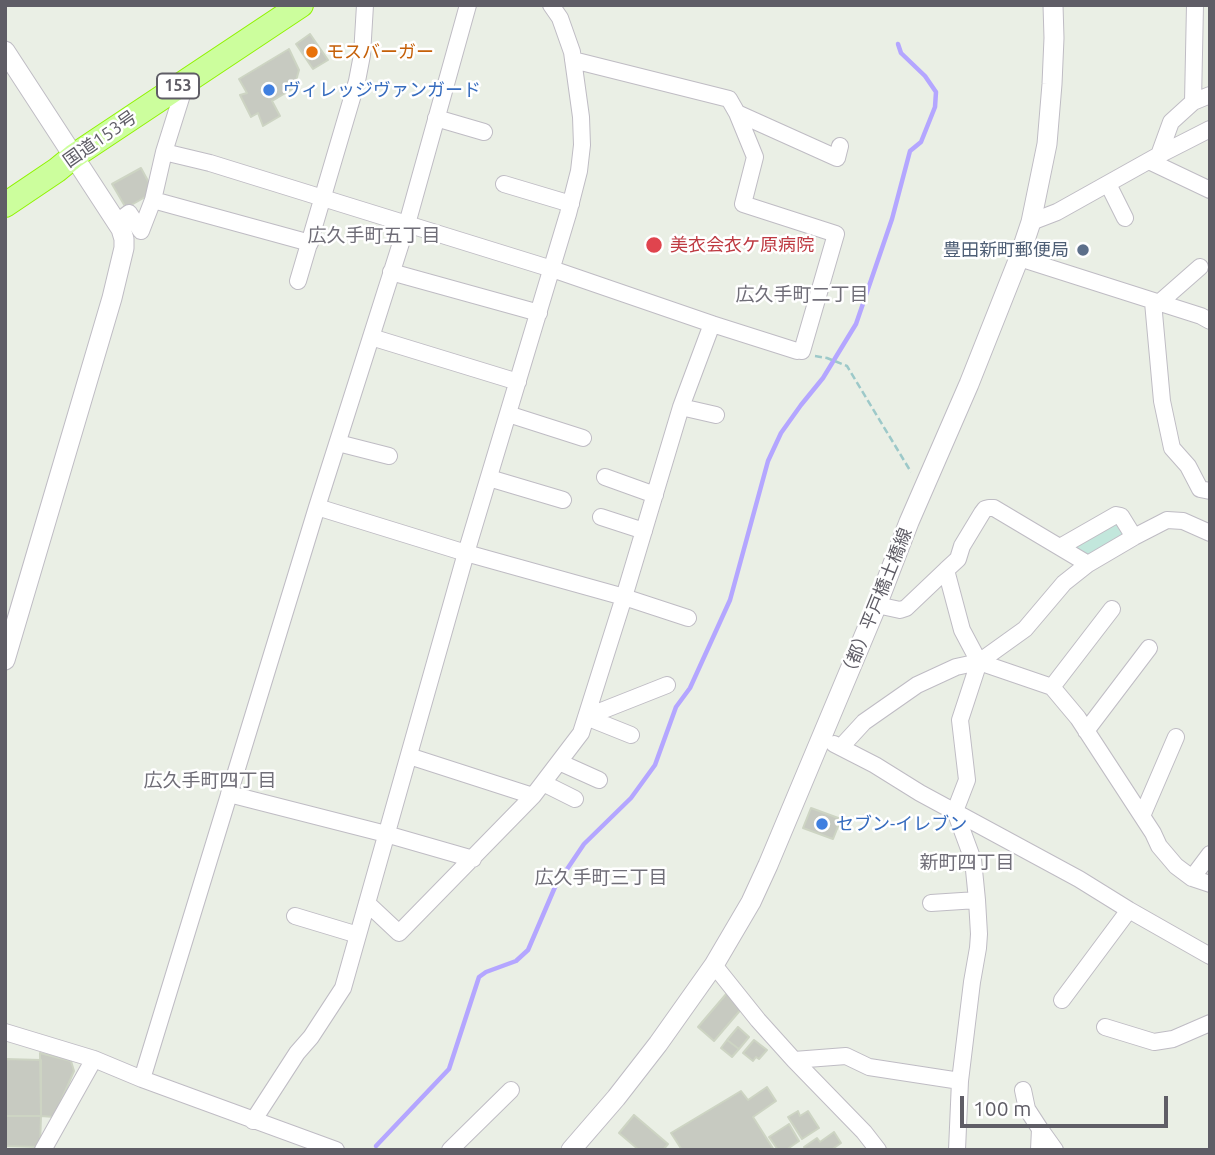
<!DOCTYPE html>
<html>
<head>
<meta charset="utf-8">
<style>
  body { margin:0 }
  #map { position:relative; width:1215px; height:1155px; overflow:hidden; background:#eaefe5; font-family:Ubuntu,sans-serif }
  canvas { display:block }
  .frame { position:absolute; inset:0; border:7px solid #5f5d66; pointer-events:none }
  .scale { position:absolute; left:960px; top:1096px; width:208px; height:32px; box-sizing:border-box; border:4px solid #5f5d66; border-top:0; padding-left:9px; font-size:21px; line-height:24px; white-space:nowrap; color:#5f5d66; -webkit-text-stroke:5px #fff; paint-order:stroke }
</style>
</head>
<body>
<div id="map">
<canvas width="1215" height="1155"></canvas>
<div class="frame"></div>
<div class="scale">100 m</div>
</div>
<script>
const ctx = document.querySelector('canvas').getContext('2d');
ctx.lineJoin = 'round';
function fill(path, color) { ctx.fillStyle = color; ctx.fill(path, 'evenodd'); }
const poly = rows => new Path2D(rows.map(r => 'M' + r).join(''));
function strokePath(path, color, width, dash) { ctx.strokeStyle = color; ctx.lineWidth = width; ctx.lineCap = dash ? 'butt' : 'round'; ctx.setLineDash(dash || []); ctx.stroke(path); }
function write(font, color, halo, rows, align = 'center') {
  ctx.font = font + ' Ubuntu,"Noto Sans JP",sans-serif'; ctx.lineWidth = 5; ctx.setLineDash([]); ctx.textBaseline = 'middle'; ctx.strokeStyle = halo; ctx.fillStyle = color; for (const [text, x, y, turn = 0] of rows) {
    ctx.save(); ctx.translate(x, y); ctx.rotate((+turn || 0) * Math.PI / 180); ctx.textAlign = isNaN(turn) ? turn : align; if (halo) ctx.strokeText(text, 0, 0); ctx.fillText(text, 0, 0); ctx.restore();
  }
}
fill(poly([
  [1109,518,1134,537,1088,564,1060,547]
]), '#c2e7dc');
strokePath(poly([
  [376,1146,449,1069,479,977,486,972,516,961,528,950,555,887,584,844,631,798,655,765,676,707,690,688,730,600,768,461,781,433,801,405,823,378,856,324,892,219,910,151,921,142,935,107,936,92,925,76,901,53,898,44]
]), '#b4a6ff', 4.5);
const building = poly([
  [310,34,328,60,313,69,296,44,310,34],
  [289,49,299,70,294,88,272,101,280,116,263,126,258,113,251,117,240,95,247,93,239,79,289,49],
  [141,168,154,192,126,208,112,184,141,168],
  [811,808,841,819,833,839,803,828,811,808],
  [727,993,743,1007,714,1041,698,1027,727,993],
  [738,1027,749,1037,739,1049,727,1040,738,1027],
  [727,1040,739,1049,732,1057,721,1048,727,1040],
  [754,1040,767,1050,759,1059,756,1057,753,1061,743,1053,754,1040],
  [40,1053,71,1061,74,1071,54,1117,41,1116,40,1053],
  [5,1059,41,1060,41,1116,5,1116,5,1059],
  [767,1087,776,1101,753,1117,774,1150,682,1150,671,1133,741,1091,748,1100,767,1087],
  [798,1111,800,1116,808,1111,819,1128,802,1139,788,1117,798,1111],
  [634,1115,668,1144,663,1150,639,1150,619,1133,634,1115],
  [5,1116,41,1116,40,1147,5,1146,5,1116],
  [789,1124,799,1141,786,1150,778,1150,769,1137,789,1124],
  [834,1132,841,1143,831,1150,806,1150,804,1147,817,1138,820,1142,834,1132]
]);
fill(building, '#c7cac1');
strokePath(building, '#cdd4c3', 2);
const minor = poly([
  [573,60,729,99,737,113,755,157,743,204,836,234,802,351],
  [186,82,164,152,210,163,552,269,712,324,797,351],
  [1193,102,1195,5],
  [737,113,837,158,840,146],
  [436,118,484,132],
  [1159,155,1171,122,1193,102,1210,95],
  [1149,161,1210,190],
  [504,184,571,204],
  [1108,184,1125,218],
  [153,200,310,243],
  [1031,222,1057,212,1159,155,1210,129],
  [116,223,129,213,141,231,153,200,164,152],
  [1019,258,1201,316,1210,321],
  [391,272,539,313],
  [298,281,357,81,362,55,365,5],
  [1153,302,1162,401,1172,448,1188,466,1200,489,1210,491],
  [1159,303,1200,267],
  [371,337,518,382],
  [681,407,716,415],
  [508,414,583,438],
  [338,443,389,456],
  [605,477,655,495],
  [489,478,563,500],
  [317,507,466,553,624,597,581,733,533,796,409,756],
  [601,517,644,531],
  [1060,547,1116,515,1121,516,1134,537],
  [946,570,958,559,962,546,982,513,985,509,989,508,994,508,1088,564],
  [877,605,900,610,906,608,946,570,962,630,979,662,960,720,967,780,955,811,973,860,977,900,979,934,978,948,972,982,960,1081,957,1150],
  [688,618,624,597,681,407,712,324],
  [979,662,1052,687,1078,718,1153,833,1159,846,1176,866,1192,878,1210,884],
  [1052,687,1112,609],
  [586,717,667,685],
  [586,717,631,735],
  [1086,731,1149,648],
  [834,744,875,765,920,793,1079,879,1129,910,1210,956],
  [841,747,864,722,917,685,956,667,979,662,1025,629,1064,583,1088,564,1134,537,1167,520,1183,521,1210,533],
  [559,762,599,780],
  [543,783,575,799],
  [229,794,386,834,473,859],
  [1142,816,1176,737],
  [1192,878,1210,854],
  [367,903,399,933,533,796],
  [931,903,977,900],
  [295,916,358,935],
  [714,965,758,1020,794,1060,864,1132,878,1150],
  [1062,1000,1129,910],
  [1105,1027,1154,1042,1173,1039,1210,1023],
  [5,1032,94,1059,142,1079,336,1150],
  [794,1060,846,1056,869,1067,960,1081],
  [142,1079,317,507,407,224,468,5],
  [1023,1090,1027,1109,1040,1129],
  [253,1121,297,1053,311,1037,343,988,466,553,568,214,579,171,582,145,581,117,572,52,560,18,551,5],
  [43,1150,94,1059],
  [450,1150,511,1090],
  [1039,1150,1040,1129,1055,1150]
]);
const tertiary = poly([
  [5,51,121,229,124,239,124,248,112,298,5,660],
  [571,1150,616,1098,658,1044,714,965,751,902,768,865,877,605,909,522,969,384,1019,258,1031,222,1047,144,1052,84,1054,38,1053,5]
]);
const trunk = poly([
  [5,205,57,170,74,156,301,5]
]);
strokePath(minor, '#bfbcc4', 18);
strokePath(tertiary, '#bfbcc4', 21);
strokePath(trunk, '#90f301', 26);
strokePath(poly([
  [815,356,827,358,847,366,911,472]
]), '#9dc9c9', 2.5, [7, 3.5]);
strokePath(minor, '#fff', 16);
strokePath(tertiary, '#fff', 19);
strokePath(trunk, '#ccfe9d', 24);
for (const [x, y, r, color] of [
  [312,52,7,"#e8710a"],
  [269,90,7,"#3f7fe0"],
  [654,245,9,"#e0444e"],
  [1083,250,7,"#5c6f8a"],
  [822,824,7,"#3f7fe0"]
]) { const dot = new Path2D(); dot.arc(x, y, r, 0, 2 * Math.PI); ctx.fillStyle = color; ctx.fill(dot); strokePath(dot, '#fff', 2.5); }
for (const [x, y, w] of [
  [178,86,42]
]) { const box = new Path2D(); box.roundRect(x - w / 2, y - 12.5, w, 25, 5); ctx.fillStyle = '#fff'; ctx.fill(box); strokePath(box, '#5f5d66', 2); }
write('bold 16px', '#5f5d66', null, [
  ["153",178,86]
]);
write('18px', '#c56008', '#fff', [
  ["モスバーガー",326,52]
], 'left');
write('18px', '#366cbe', '#fff', [
  ["ヴィレッジヴァンガード",283,90],
  ["セブン-イレブン",836,824]
], 'left');
write('18px', '#5f5d66', '#fff', [
  ["国道153号",100,139,-35],
  ["（都）平戸橋土橋線",876,604,-68]
]);
write('18px', '#be3a42', '#fff', [
  ["美衣会衣ケ原病院",670,245]
], 'left');
write('18px', '#4e5e75', '#fff', [
  ["豊田新町郵便局",1069,250]
], 'right');
write('19px', '#706e78', '#fff', [
  ["広久手町五丁目",374,236],
  ["広久手町二丁目",802,295],
  ["広久手町四丁目",210,781],
  ["新町四丁目",967,863],
  ["広久手町三丁目",601,878]
]);
</script>
</body>
</html>
